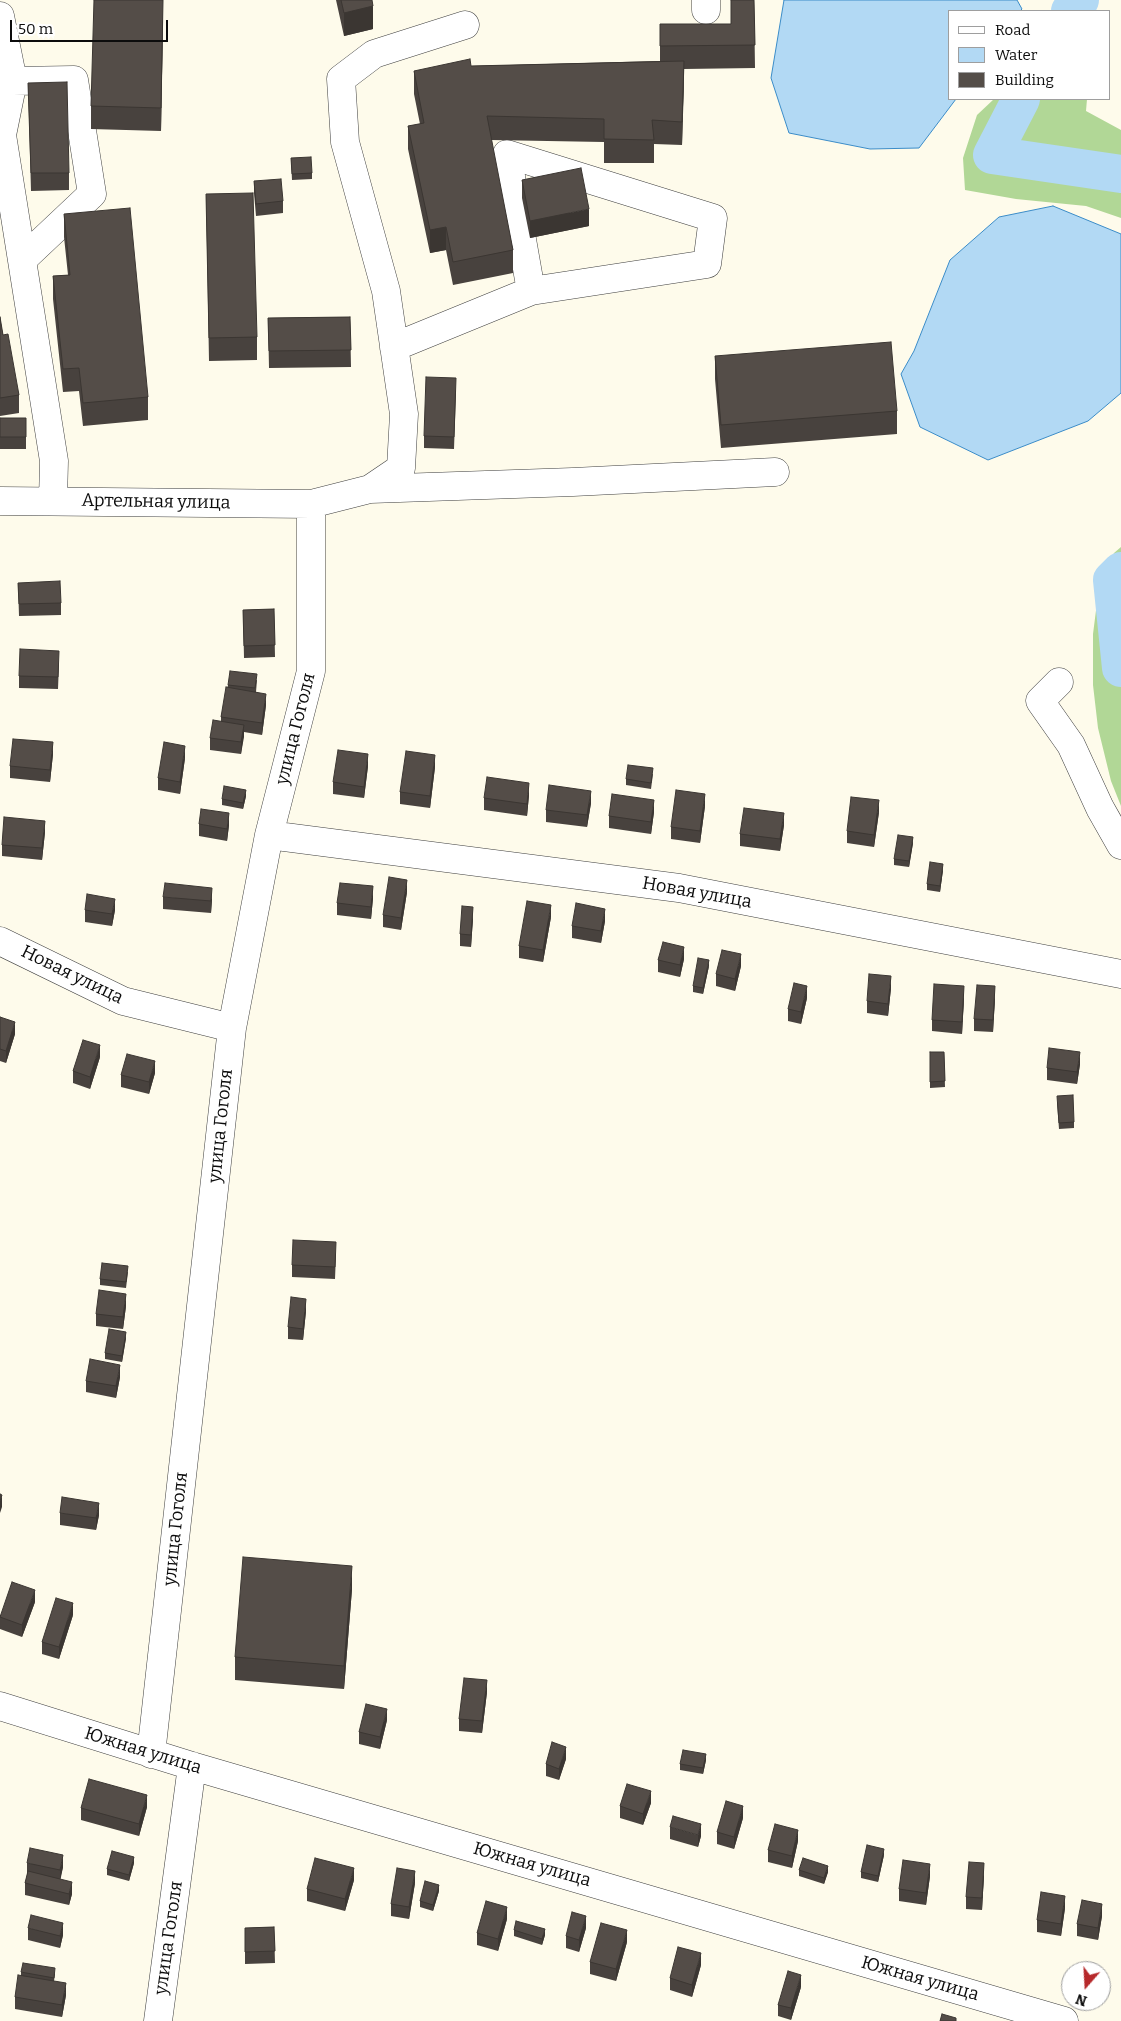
<!DOCTYPE html>
<html>
<head>
<meta charset="utf-8">
<style>
  body { margin:0 }
  #map { position:relative; width:1121px; height:2021px; overflow:hidden; background:#fefbeb; font-family:Bitter,serif }
  canvas { display:block }
  .legend { position:absolute; left:948px; top:10px; width:162px; height:90px; box-sizing:border-box; background:#fff; border:1px solid #9e9e9e; margin:0; padding:6px 9px; list-style:none; font-size:15px; color:#0c0c0c }
  .legend li { display:flex; align-items:center; gap:10px; height:25px }
  .legend b { width:25px; border:1px solid #9e9e9e }
  .north { position:absolute; left:1061px; top:1961px; width:50px; height:50px; box-sizing:border-box; background:#fff; border:1px solid #9e9e9e; border-radius:50%; rotate:199deg; font-size:14px; font-weight:700; line-height:20px; text-align:center; color:#0c0c0c }
  .north::after { content:''; display:block; margin:auto; width:18px; height:22px; background:#b6292b; clip-path:polygon(50% 0,100% 100%,50% 72%,0 100%) }
  .scale { position:absolute; left:10px; top:20px; width:158px; height:22px; box-sizing:border-box; border:2px solid #0c0c0c; border-top:0; padding-left:6px; font-size:15px; line-height:18px; white-space:nowrap; color:#0c0c0c; -webkit-text-stroke:4px #fff; paint-order:stroke }
</style>
</head>
<body>
<div id="map">
<canvas width="1121" height="2021"></canvas>
<ul class="legend">
<li><b style="height:6px;background:#fff"></b>Road</li>
<li><b style="height:14px;background:#b2d9f4"></b>Water</li>
<li><b style="height:14px;background:#544d48"></b>Building</li>
</ul>
<div class="north">N</div>
<div class="scale">50 m</div>
</div>
<script>
const ctx = document.querySelector('canvas').getContext('2d');
ctx.lineJoin = 'round';
function fill(path, color) { ctx.fillStyle = color; ctx.fill(path, 'evenodd'); }
const poly = rows => new Path2D(rows.map(r => 'M' + r).join(''));
function strokePath(path, color, width, dash) { ctx.strokeStyle = color; ctx.lineWidth = width; ctx.lineCap = dash ? 'butt' : 'round'; ctx.setLineDash(dash || []); ctx.stroke(path); }
function write(font, color, halo, rows, align = 'center') {
  ctx.font = font + ' Bitter,serif'; ctx.lineWidth = 5; ctx.setLineDash([]); ctx.textBaseline = 'middle'; ctx.strokeStyle = halo; ctx.fillStyle = color; for (const [text, x, y, turn = 0] of rows) {
    ctx.save(); ctx.translate(x, y); ctx.rotate((+turn || 0) * Math.PI / 180); ctx.textAlign = isNaN(turn) ? turn : align; if (halo) ctx.strokeText(text, 0, 0); ctx.fillText(text, 0, 0); ctx.restore();
  }
}
fill(poly([
  [994,99,1087,99,1086,111,1121,130,1121,218,1086,206,1016,199,965,190,963,158,977,115],
  [1121,547,1121,806,1111,781,1098,728,1093,685,1093,634,1099,587,1114,553]
]), '#b1d796');
const water = poly([
  [784,0,1017,0,1022,9,1020,11,950,11,950,99,956,99,919,148,870,149,789,133,771,78,784,0],
  [1053,206,1121,234,1121,393,1088,421,988,460,920,427,901,374,914,351,950,260,999,217,1053,206]
]);
fill(water, '#b2d9f4');
strokePath(water, '#3b8cc8', 1);
strokePath(poly([
  [1070,11,1080,0],
  [1021,99,992,155,1121,174],
  [1121,571,1112,580,1121,668]
]), '#b2d9f4', 38);
const minor = poly([
  [706,10,706,0],
  [0,16,13,81,2,135,54,461,53,501],
  [13,81,74,80,92,194,22,260],
  [394,347,531,291,707,264,713,218,507,154,531,291],
  [370,489,573,482,775,472],
  [0,501,311,504,370,489,401,468,404,414,386,291,345,142,341,79,374,54,465,25],
  [1059,682,1040,701,1071,745,1100,808,1121,845],
  [269,835,679,888,1121,974],
  [0,941,123,1001,232,1028],
  [0,1706,192,1766,1064,2021],
  [151,1754,232,1028,269,835,311,671,311,504],
  [158,2021,192,1766]
]);
strokePath(minor, '#3f3f3f', 29);
strokePath(minor, '#fff', 28);
fill(poly([
  [336,0,372,0,373,29,344,36],
  [754,0,755,68,684,69,682,145,654,144,654,163,604,163,604,142,491,140,513,250,513,273,453,285,446,250,430,253,408,149,408,126,420,124,414,94,414,71,471,66,660,61,660,24,731,24],
  [163,20,161,131,91,129,91,106],
  [28,83,69,173,69,190,31,191],
  [291,158,312,173,312,179,292,180],
  [522,180,589,226,530,238,522,198],
  [254,181,283,201,283,213,256,216,254,193],
  [206,194,257,337,257,360,209,361],
  [64,214,148,397,148,420,83,426,79,391,63,392,53,299,53,276,68,275,64,237],
  [0,317,3,335,19,395,19,413,0,416],
  [350,317,351,367,269,368,268,318],
  [715,356,897,411,897,434,721,448,715,379],
  [456,390,454,449,424,448,424,436],
  [0,418,26,418,26,449,0,449],
  [18,583,61,603,61,615,19,616],
  [274,609,275,657,244,658,243,610],
  [59,663,58,689,19,688,19,676],
  [257,680,256,692,266,705,262,735,244,732,241,754,210,750,210,738,221,721,221,717,228,685],
  [53,754,50,782,10,778,10,766],
  [185,758,180,794,158,790,158,778],
  [368,766,364,798,333,794,333,782],
  [435,767,430,808,400,804,400,792],
  [653,774,651,789,626,785,626,779],
  [529,795,527,816,484,810,484,798],
  [246,796,243,809,222,805,222,799],
  [591,803,587,827,546,822,546,810],
  [705,806,700,843,671,839,671,827],
  [654,812,651,834,609,828,609,816],
  [879,812,874,847,847,843,847,831],
  [199,824,229,825,227,841,199,836],
  [784,825,780,851,740,846,740,834],
  [45,832,42,860,2,856,2,845],
  [913,843,909,867,894,865,894,859],
  [943,870,940,892,927,890,927,884],
  [407,892,401,930,383,927,383,915],
  [163,897,212,899,211,913,163,909],
  [373,898,371,919,337,915,337,903],
  [85,910,115,910,112,926,85,922],
  [551,917,543,962,519,958,519,946],
  [473,918,471,947,460,946,460,934],
  [605,921,601,943,572,938,572,926],
  [684,959,680,977,658,972,658,960],
  [709,966,703,994,693,992,693,986],
  [741,966,735,991,716,986,716,974],
  [891,988,888,1016,867,1013,867,1001],
  [807,998,801,1024,788,1021,788,1009],
  [964,998,962,1034,932,1031,932,1020],
  [995,998,993,1032,974,1031,974,1019],
  [0,1017,15,1034,6,1063,0,1061],
  [930,1052,944,1052,945,1087,930,1088],
  [100,1057,90,1089,73,1083,73,1071],
  [1080,1064,1077,1084,1047,1080,1047,1068],
  [155,1073,149,1094,121,1087,121,1075],
  [1057,1102,1074,1122,1074,1128,1059,1129],
  [336,1254,335,1279,292,1277,292,1265],
  [128,1272,126,1288,100,1285,100,1279],
  [126,1306,123,1329,96,1326,96,1314],
  [306,1311,303,1340,288,1339,288,1327],
  [126,1338,122,1362,105,1359,105,1353],
  [120,1377,116,1398,86,1392,86,1381],
  [60,1513,99,1515,96,1530,60,1525],
  [352,1589,344,1689,235,1680,235,1657],
  [35,1602,22,1637,0,1629,0,1616],
  [73,1615,59,1659,42,1654,42,1642],
  [487,1692,482,1733,459,1731,459,1719],
  [387,1720,380,1749,359,1744,359,1732],
  [566,1759,559,1780,546,1776,546,1764],
  [706,1760,703,1774,680,1770,680,1764],
  [651,1803,643,1825,620,1818,620,1806],
  [147,1807,139,1836,81,1820,81,1808],
  [743,1818,734,1849,717,1844,717,1832],
  [670,1827,701,1836,698,1847,670,1839],
  [798,1841,792,1868,768,1862,768,1850],
  [884,1855,878,1882,861,1878,861,1872],
  [27,1863,63,1867,60,1879,72,1894,69,1905,25,1895,25,1883,27,1875],
  [134,1863,129,1881,107,1875,107,1869],
  [799,1870,828,1872,824,1884,799,1876],
  [984,1875,982,1910,966,1909,966,1897],
  [930,1876,926,1905,899,1901,899,1889],
  [354,1880,345,1911,307,1901,307,1889],
  [415,1883,409,1919,391,1916,391,1904],
  [439,1891,433,1911,420,1907,420,1901],
  [1065,1908,1061,1936,1037,1932,1037,1920],
  [1102,1916,1098,1940,1077,1936,1077,1924],
  [507,1919,498,1951,477,1945,477,1933],
  [274,1927,275,1963,245,1964,245,1928],
  [28,1928,63,1935,60,1948,28,1940],
  [586,1928,579,1952,566,1948,566,1936],
  [514,1930,545,1935,542,1945,514,1936],
  [627,1942,616,1981,590,1974,590,1962],
  [701,1965,692,1997,670,1990,670,1978],
  [21,1972,55,1974,54,1981,66,1995,62,2017,15,2009,15,1997,21,1976],
  [801,1987,791,2020,778,2016,778,2005]
]), '#48423e');
fill(poly([
  [163,0,163,20,161,131,161,108],
  [373,6,373,29,344,36,344,13],
  [684,61,684,84,682,145,682,122],
  [589,209,589,226,530,238,530,221],
  [446,227,446,250,430,253,430,230],
  [266,694,266,705,262,735,262,723],
  [244,725,244,737,241,754,241,742],
  [53,742,53,754,50,782,50,770],
  [185,746,185,758,180,794,180,782],
  [368,754,368,766,364,798,364,787],
  [435,755,435,767,430,808,430,796],
  [529,783,529,795,527,816,527,804],
  [246,790,246,796,243,809,243,803],
  [591,791,591,803,587,827,587,815],
  [705,794,705,806,700,843,700,831],
  [654,800,654,812,651,834,651,822],
  [879,800,879,812,874,847,874,835],
  [229,813,229,825,227,841,227,829],
  [784,813,784,825,780,851,780,839],
  [45,821,45,832,42,860,42,848],
  [913,837,913,843,909,867,909,861],
  [943,864,943,870,940,892,940,886],
  [407,880,407,892,401,930,401,918],
  [373,886,373,898,371,919,371,907],
  [212,888,212,899,211,913,211,901],
  [115,899,115,910,112,926,112,914],
  [551,905,551,917,543,962,543,950],
  [473,907,473,918,471,947,471,935],
  [605,909,605,921,601,943,601,931],
  [684,947,684,959,680,977,680,965],
  [741,954,741,966,735,991,735,979],
  [709,960,709,966,703,994,703,988],
  [891,976,891,988,888,1016,888,1004],
  [807,986,807,998,801,1024,801,1012],
  [964,986,964,998,962,1034,962,1022],
  [995,986,995,998,993,1032,993,1020],
  [15,1022,15,1034,6,1063,6,1051],
  [100,1045,100,1057,90,1089,90,1077],
  [1080,1052,1080,1064,1077,1084,1077,1072],
  [155,1061,155,1073,149,1094,149,1082],
  [126,1294,126,1306,123,1329,123,1317],
  [306,1299,306,1311,303,1340,303,1329],
  [126,1332,126,1338,122,1362,122,1356],
  [120,1365,120,1377,116,1398,116,1386],
  [2,1495,2,1507,0,1513,0,1501],
  [99,1503,99,1515,96,1530,96,1518],
  [352,1566,352,1589,344,1689,344,1666],
  [35,1590,35,1602,22,1637,22,1625],
  [73,1603,73,1615,59,1659,59,1647],
  [487,1680,487,1692,482,1733,482,1721],
  [387,1709,387,1720,380,1749,380,1737],
  [566,1747,566,1759,559,1780,559,1769],
  [706,1754,706,1760,703,1774,703,1768],
  [651,1791,651,1803,643,1825,643,1814],
  [147,1795,147,1807,139,1836,139,1824],
  [743,1806,743,1818,734,1849,734,1837],
  [701,1824,701,1836,698,1847,698,1835],
  [798,1830,798,1841,792,1868,792,1856],
  [884,1849,884,1855,878,1882,878,1876],
  [63,1855,63,1867,60,1882,60,1870],
  [134,1857,134,1863,129,1881,129,1875],
  [984,1863,984,1875,982,1910,982,1898],
  [930,1864,930,1876,926,1905,926,1893],
  [828,1866,828,1872,824,1884,824,1878],
  [354,1868,354,1880,345,1911,345,1899],
  [415,1871,415,1883,409,1919,409,1907],
  [72,1882,72,1894,69,1905,69,1894],
  [439,1885,439,1891,433,1911,433,1905],
  [1065,1896,1065,1908,1061,1936,1061,1924],
  [1102,1904,1102,1916,1098,1940,1098,1928],
  [507,1907,507,1919,498,1951,498,1939],
  [586,1916,586,1928,579,1952,579,1940],
  [63,1923,63,1935,60,1948,60,1936],
  [545,1929,545,1935,542,1945,542,1939],
  [627,1930,627,1942,616,1981,616,1969],
  [701,1953,701,1965,692,1997,692,1985],
  [801,1975,801,1987,791,2020,791,2008],
  [66,1983,66,1995,62,2017,62,2005]
]), '#3b3632');
const building = poly([
  [94,0,163,0,161,108,91,106,94,0],
  [341,0,372,0,373,6,344,13,341,0],
  [731,0,754,0,755,45,660,46,660,24,731,24,731,0],
  [470,59,471,66,684,61,682,122,652,120,654,140,604,139,604,119,487,116,513,250,453,262,446,227,430,230,408,126,424,123,414,71,470,59],
  [67,82,69,173,31,173,28,83,67,82],
  [311,157,312,173,292,174,291,158,311,157],
  [581,168,589,209,530,221,522,180,581,168],
  [281,179,283,201,256,204,254,181,281,179],
  [253,193,257,337,209,338,206,194,253,193],
  [130,208,148,397,83,403,79,368,63,369,53,276,70,275,64,214,130,208],
  [0,317,3,335,8,334,19,395,0,398,0,317],
  [350,317,351,350,269,351,268,318,350,317],
  [891,342,897,411,721,425,715,356,891,342],
  [426,377,456,378,454,437,424,436,426,377],
  [0,418,26,418,26,437,0,437,0,418],
  [60,581,61,603,19,604,18,583,60,581],
  [274,609,275,645,244,646,243,610,274,609],
  [20,649,59,651,58,677,19,676,20,649],
  [230,671,257,674,255,688,228,685,230,671],
  [226,687,266,694,262,723,221,717,226,687],
  [213,720,244,725,241,742,210,738,213,720],
  [13,739,53,742,50,770,10,766,13,739],
  [164,742,185,746,180,782,158,778,164,742],
  [338,750,368,754,364,787,333,782,338,750],
  [406,751,435,755,430,796,400,792,406,751],
  [628,765,653,768,651,783,626,779,628,765],
  [487,777,529,783,527,804,484,798,487,777],
  [549,785,591,791,587,815,546,810,549,785],
  [224,786,246,790,243,803,222,799,224,786],
  [676,790,705,794,700,831,671,827,676,790],
  [612,794,654,800,651,822,609,816,612,794],
  [851,797,879,800,874,835,847,831,851,797],
  [744,808,784,813,780,839,740,834,744,808],
  [201,809,229,813,227,829,199,824,201,809],
  [4,817,45,821,42,848,2,845,4,817],
  [898,835,913,837,909,861,894,859,898,835],
  [930,862,943,864,940,886,927,884,930,862],
  [389,877,407,880,401,918,383,915,389,877],
  [165,883,212,888,211,901,163,897,165,883],
  [340,883,373,886,371,907,337,903,340,883],
  [87,894,115,899,112,914,85,910,87,894],
  [527,901,551,905,543,950,519,946,527,901],
  [576,903,605,909,601,931,572,926,576,903],
  [462,906,473,907,471,935,460,934,462,906],
  [663,942,684,947,680,965,658,960,663,942],
  [722,950,741,954,735,979,716,974,722,950],
  [698,958,709,960,703,988,693,986,698,958],
  [869,974,891,976,888,1004,867,1001,869,974],
  [794,983,807,986,801,1012,788,1009,794,983],
  [934,984,964,986,962,1022,932,1020,934,984],
  [977,985,995,986,993,1020,974,1019,977,985],
  [0,1017,15,1022,6,1051,0,1049,0,1017],
  [83,1040,100,1045,90,1077,73,1071,83,1040],
  [1049,1048,1080,1052,1077,1072,1047,1068,1049,1048],
  [930,1052,944,1052,945,1081,930,1082,930,1052],
  [127,1054,155,1061,149,1082,121,1075,127,1054],
  [1073,1095,1074,1122,1059,1123,1057,1096,1073,1095],
  [293,1240,336,1242,335,1267,292,1265,293,1240],
  [102,1263,128,1266,126,1282,100,1279,102,1263],
  [99,1290,126,1294,123,1317,96,1314,99,1290],
  [291,1297,306,1299,303,1329,288,1327,291,1297],
  [109,1329,126,1332,122,1356,105,1353,109,1329],
  [90,1359,120,1365,116,1386,86,1381,90,1359],
  [0,1494,2,1495,0,1501,0,1494],
  [62,1497,99,1503,96,1518,60,1513,62,1497],
  [243,1557,352,1566,344,1666,235,1657,243,1557],
  [12,1582,35,1590,22,1625,0,1617,12,1582],
  [56,1598,73,1603,59,1647,42,1642,56,1598],
  [464,1678,487,1680,482,1721,459,1719,464,1678],
  [366,1704,387,1709,380,1737,359,1732,366,1704],
  [552,1742,566,1747,559,1769,546,1764,552,1742],
  [683,1750,706,1754,703,1768,680,1764,683,1750],
  [89,1779,147,1795,139,1824,81,1808,89,1779],
  [627,1784,651,1791,643,1814,620,1806,627,1784],
  [726,1801,743,1806,734,1837,717,1832,726,1801],
  [673,1816,701,1824,698,1835,670,1827,673,1816],
  [775,1824,798,1830,792,1856,768,1850,775,1824],
  [867,1845,884,1849,878,1876,861,1872,867,1845],
  [30,1848,63,1855,60,1870,27,1863,30,1848],
  [112,1851,134,1857,129,1875,107,1869,112,1851],
  [315,1858,354,1868,345,1899,307,1889,315,1858],
  [803,1858,828,1866,824,1878,799,1870,803,1858],
  [903,1860,930,1864,926,1893,899,1889,903,1860],
  [969,1862,984,1863,982,1898,966,1897,969,1862],
  [397,1868,415,1871,409,1907,391,1904,397,1868],
  [28,1871,72,1882,69,1894,25,1883,28,1871],
  [425,1881,439,1885,433,1905,420,1901,425,1881],
  [1041,1892,1065,1896,1061,1924,1037,1920,1041,1892],
  [1082,1900,1102,1904,1098,1928,1077,1924,1082,1900],
  [486,1901,507,1907,498,1939,477,1933,486,1901],
  [572,1912,586,1916,579,1940,566,1936,572,1912],
  [31,1915,63,1923,60,1936,28,1928,31,1915],
  [516,1921,545,1929,542,1939,514,1930,516,1921],
  [601,1923,627,1930,616,1969,590,1962,601,1923],
  [274,1927,275,1951,245,1952,245,1928,274,1927],
  [678,1947,701,1953,692,1985,670,1978,678,1947],
  [23,1963,55,1968,54,1978,21,1972,23,1963],
  [788,1971,801,1975,791,2008,778,2005,788,1971],
  [18,1975,66,1983,62,2005,15,1997,18,1975],
  [942,2014,956,2018,956,2021,940,2021,942,2014]
]);
fill(building, '#544d48');
strokePath(building, '#3b3632', 1);
write('18px', '#0c0c0c', '#fff', [
  ["Артельная улица",156,502,1],
  ["улица Гоголя",296,729,-76],
  ["Новая улица",697,893,10],
  ["Новая улица",72,975,26],
  ["улица Гоголя",221,1126,-84],
  ["улица Гоголя",176,1529,-84],
  ["Южная улица",143,1751,17],
  ["Южная улица",532,1865,16],
  ["улица Гоголя",169,1938,-82],
  ["Южная улица",920,1979,16]
]);
</script>
</body>
</html>
